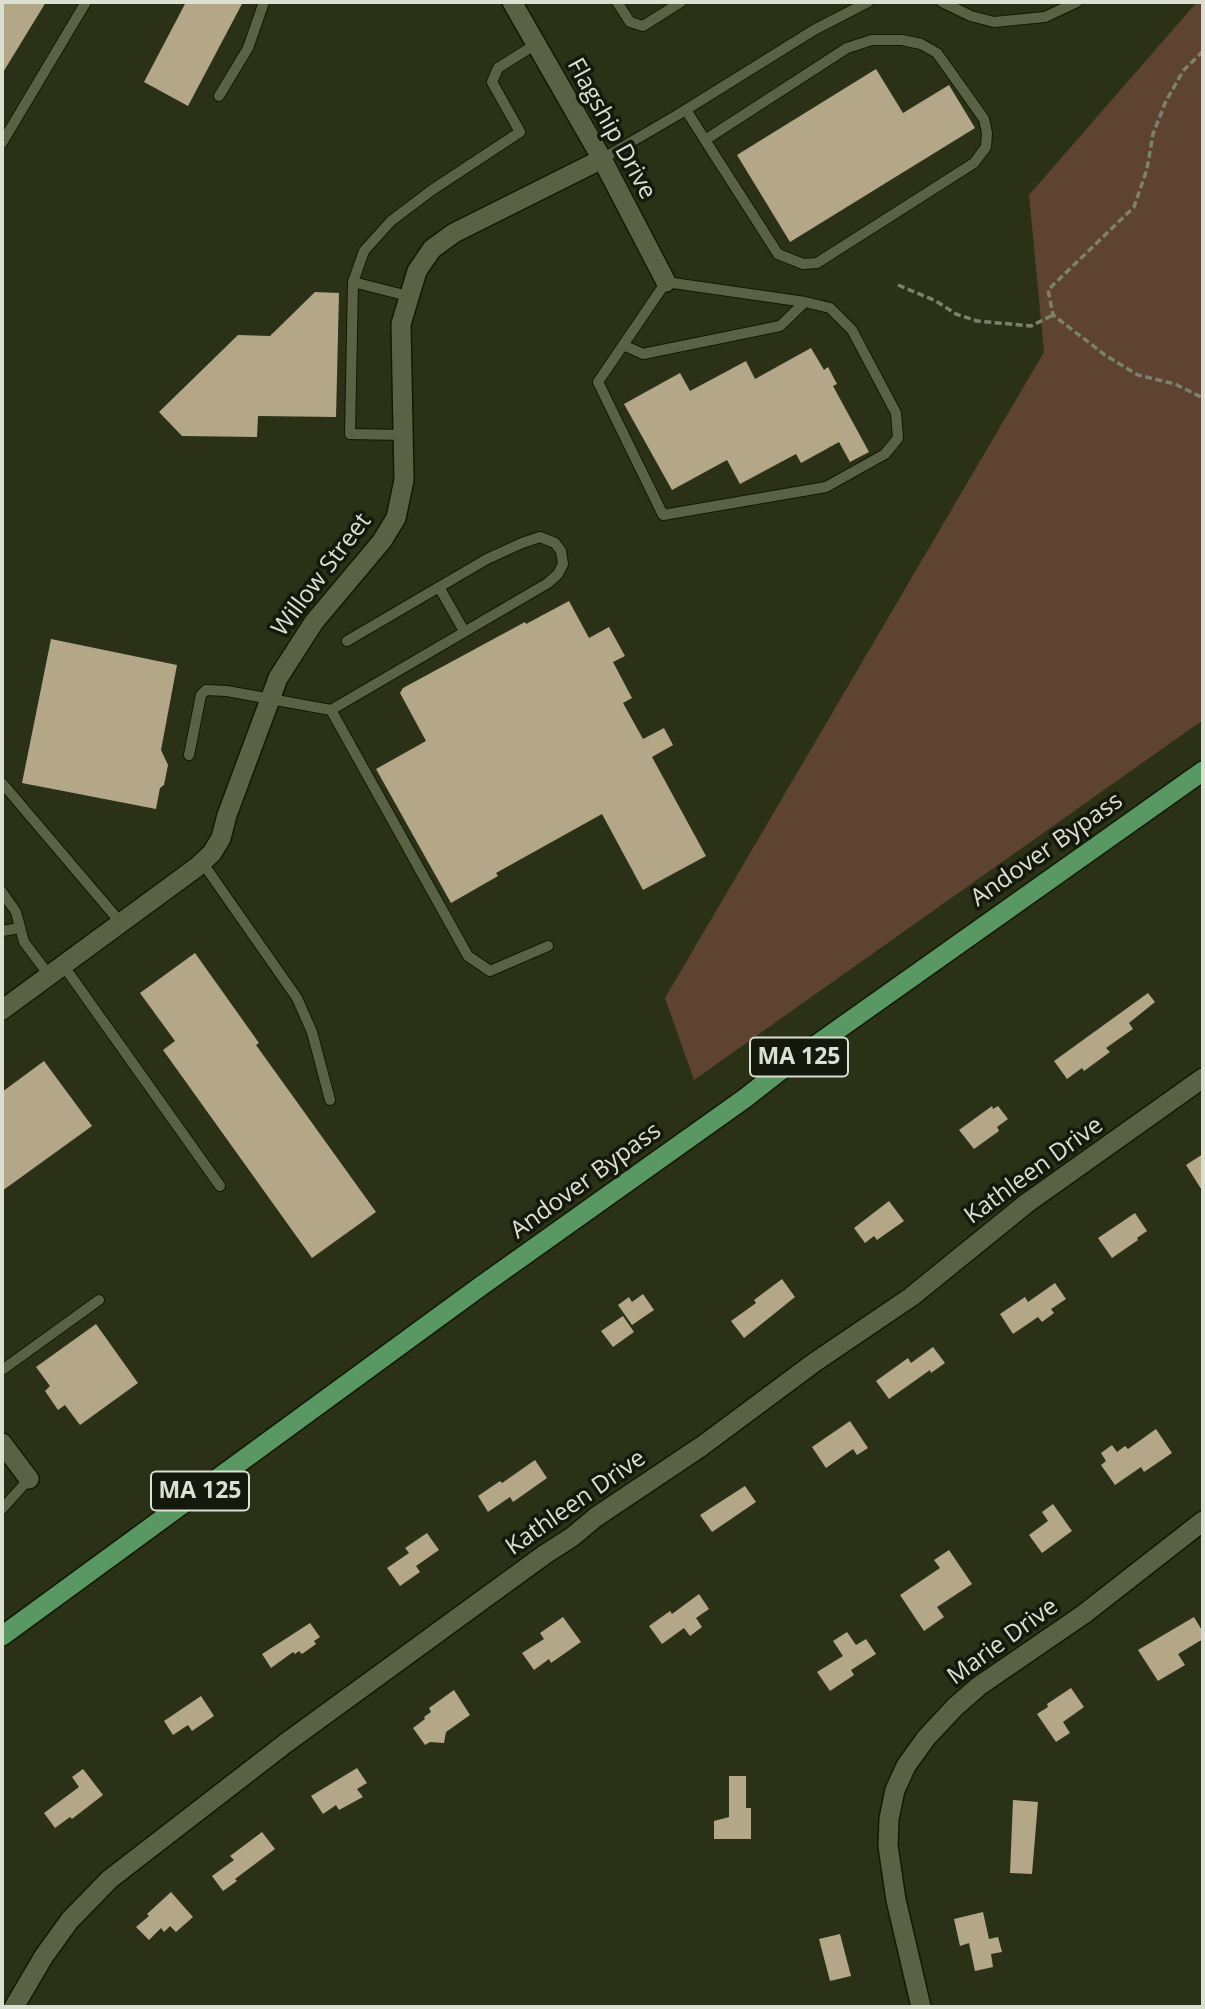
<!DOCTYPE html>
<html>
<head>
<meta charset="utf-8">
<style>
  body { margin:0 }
  #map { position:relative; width:1205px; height:2009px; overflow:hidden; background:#2b3116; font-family:"Open Sans",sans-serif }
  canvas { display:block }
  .frame { position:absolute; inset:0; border:4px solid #dbe0d0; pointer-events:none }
</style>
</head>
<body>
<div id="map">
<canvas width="1205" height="2009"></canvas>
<div class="frame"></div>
</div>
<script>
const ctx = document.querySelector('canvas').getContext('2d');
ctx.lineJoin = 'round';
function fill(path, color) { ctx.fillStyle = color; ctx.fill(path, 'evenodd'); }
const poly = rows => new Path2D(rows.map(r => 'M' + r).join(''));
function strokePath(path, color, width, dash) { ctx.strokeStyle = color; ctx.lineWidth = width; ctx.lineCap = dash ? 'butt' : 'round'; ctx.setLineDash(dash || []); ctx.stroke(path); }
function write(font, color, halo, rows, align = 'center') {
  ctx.font = font + ' "Open Sans",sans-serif'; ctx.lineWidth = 7; ctx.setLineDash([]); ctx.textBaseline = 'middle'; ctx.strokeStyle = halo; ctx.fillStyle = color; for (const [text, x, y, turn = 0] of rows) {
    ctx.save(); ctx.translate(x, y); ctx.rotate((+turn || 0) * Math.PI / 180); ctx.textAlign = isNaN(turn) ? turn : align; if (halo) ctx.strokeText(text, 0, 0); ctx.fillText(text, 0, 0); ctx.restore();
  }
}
fill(poly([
  [1197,2,1203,2,1203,720,694,1080,665,998,1044,352,1029,195]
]), '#5d4330');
fill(poly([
  [2,2,46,2,2,74],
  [186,2,243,2,188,106,144,82],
  [876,69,903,113,949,85,975,128,790,242,737,155],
  [315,292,339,293,336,417,258,416,257,437,182,436,159,412,238,335,270,336],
  [811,348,824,370,828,367,837,384,833,386,869,452,850,462,839,442,801,463,796,454,740,484,727,460,672,490,624,404,680,373,690,391,746,361,755,379],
  [569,601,589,638,609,627,625,656,613,662,632,698,623,703,643,739,664,728,673,745,652,757,706,856,643,890,602,814,496,873,498,876,451,903,376,769,426,741,400,693,403,688,525,622,526,624],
  [51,639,177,665,161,750,168,765,164,785,160,788,156,809,22,783],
  [195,953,259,1043,256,1045,376,1212,312,1258,163,1050,175,1041,140,993],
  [1148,993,1155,1002,1129,1023,1133,1029,1106,1048,1110,1052,1084,1071,1082,1068,1067,1079,1054,1061],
  [44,1061,92,1126,2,1191,2,1092],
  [992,1106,993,1109,998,1106,1008,1119,997,1127,999,1131,974,1149,959,1130],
  [1203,1154,1203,1192,1186,1165],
  [889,1201,904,1221,877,1240,874,1236,865,1243,854,1228],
  [1135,1213,1147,1231,1137,1238,1138,1240,1112,1258,1098,1238],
  [782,1279,795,1297,744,1338,731,1321,756,1303,754,1300],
  [1055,1283,1066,1299,1051,1309,1054,1313,1042,1322,1038,1317,1013,1334,1000,1314,1025,1297,1028,1302],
  [643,1294,654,1310,632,1325,618,1305,629,1297,632,1302],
  [623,1316,634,1332,613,1347,601,1331],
  [96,1324,138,1383,80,1425,65,1405,58,1410,45,1391,50,1386,36,1367],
  [933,1347,945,1363,931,1373,930,1370,889,1399,876,1381,908,1358,911,1363],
  [850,1421,868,1448,857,1455,853,1449,826,1468,812,1447],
  [1156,1429,1172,1453,1144,1472,1141,1467,1115,1485,1101,1465,1106,1461,1101,1453,1112,1445,1117,1452,1125,1446,1128,1449],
  [535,1460,547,1478,513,1502,510,1497,488,1512,478,1496,500,1481,502,1483],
  [745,1486,756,1502,712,1532,700,1515],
  [1053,1504,1072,1531,1042,1553,1029,1535,1048,1521,1042,1512],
  [427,1533,439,1550,416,1566,420,1572,400,1586,387,1568,409,1553,405,1548],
  [949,1550,972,1584,937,1607,944,1617,924,1631,900,1595,940,1568,934,1560],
  [699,1594,709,1609,696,1618,702,1627,690,1636,684,1628,662,1644,649,1626,670,1611,672,1614],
  [563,1617,581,1642,551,1663,549,1659,534,1670,522,1653,544,1639,540,1633],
  [1194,1617,1203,1632,1203,1639,1178,1654,1185,1665,1158,1681,1138,1650],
  [310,1623,320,1637,314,1641,316,1644,302,1654,299,1651,295,1654,293,1652,271,1668,262,1654],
  [847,1632,856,1645,866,1639,876,1654,851,1670,854,1675,830,1691,817,1672,843,1656,833,1641],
  [1071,1688,1084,1707,1063,1722,1070,1733,1056,1742,1037,1714,1048,1707,1047,1704],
  [454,1690,470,1715,446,1732,444,1743,430,1742,425,1745,413,1728,425,1719,424,1717,431,1712,429,1708],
  [201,1696,214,1716,192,1731,188,1725,173,1735,164,1721],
  [357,1768,367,1783,357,1789,363,1797,339,1810,336,1805,323,1814,311,1796],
  [83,1769,103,1795,72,1819,70,1817,55,1828,44,1813,79,1787,72,1777],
  [729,1776,746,1776,746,1808,751,1808,751,1839,714,1839,714,1821,729,1817],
  [1013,1800,1038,1802,1032,1874,1010,1873],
  [262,1832,275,1849,235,1879,237,1881,223,1891,212,1876,234,1860,230,1856],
  [171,1892,193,1917,176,1932,170,1926,164,1932,161,1928,149,1940,136,1927,149,1916,147,1914],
  [983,1912,989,1939,998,1937,1002,1952,991,1954,993,1967,975,1971,969,1943,960,1946,954,1919],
  [840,1934,851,1976,830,1981,819,1939]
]), '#b3a788');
const service = poly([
  [617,2,630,22,643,26,681,2],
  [942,2,971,16,994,22,1045,17,1077,2],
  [219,96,248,48,264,2],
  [686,110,705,140,778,254,803,264,817,263,974,163,986,147,987,133,984,119,937,53,921,44,902,40,872,40,847,48,705,140],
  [2,143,86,2],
  [602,159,679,114,814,30,868,2],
  [353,282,408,296],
  [666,282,805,302,830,308,852,330,896,413,898,438,885,454,826,487,663,515,598,382,666,282],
  [623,345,643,354,780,326,805,302],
  [403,435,350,434,353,282,364,251,391,221,432,190,520,132,492,82,498,68,536,44],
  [439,587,464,631],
  [331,710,468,956,490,971,548,946],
  [189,755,201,695,206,690,227,691,331,710,548,583,558,574,563,564,561,551,555,543,540,537,522,543,487,559,347,641],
  [2,783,121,923],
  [202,862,297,998,312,1032,330,1100],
  [2,892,16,912,24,942,49,975],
  [2,931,20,928],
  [63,965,220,1186],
  [2,1370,99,1300],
  [2,1509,29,1479]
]);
const minor = poly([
  [512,2,602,159,666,282],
  [2,1010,197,867,212,853,221,838,227,815,278,678,314,622,382,541,396,518,404,480,401,324,417,271,432,249,454,233,602,159],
  [2,1443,29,1479],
  [14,2007,44,1956,70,1920,110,1879,286,1743,544,1555,572,1537,596,1517,702,1446,815,1362,911,1297,1027,1203,1203,1078],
  [921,2007,896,1900,888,1846,889,1819,895,1790,906,1766,926,1738,955,1707,979,1686,1084,1614,1203,1521]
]);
const primary = poly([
  [2,1636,481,1286,744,1099,785,1067,1203,771]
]);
strokePath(service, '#131901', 12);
strokePath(minor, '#131901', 22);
strokePath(primary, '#131901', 22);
strokePath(poly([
  [1203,51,1183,71,1166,101,1153,134,1147,169,1134,207,1048,290,1053,315,1105,355,1138,375,1175,384,1203,398],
  [898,285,936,301,956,314,977,321,1031,326,1053,315]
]), '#7b816b', 3.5, [7, 3.5]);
strokePath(service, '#5a6246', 10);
strokePath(minor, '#5a6246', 19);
strokePath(primary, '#599863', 19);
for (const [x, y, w] of [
  [799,1057,98],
  [200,1491,98]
]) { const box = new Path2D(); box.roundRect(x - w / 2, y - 19.5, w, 39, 5); ctx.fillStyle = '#15180c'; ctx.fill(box); strokePath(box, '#dbe0d0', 2); }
write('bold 23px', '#dbe0d0', null, [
  ["MA 125",799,1057],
  ["MA 125",200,1491]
]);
write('24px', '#dbe0d0', '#15180c', [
  ["Flagship Drive",611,129,61],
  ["Willow Street",322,575,-53],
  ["Andover Bypass",1047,850,-35],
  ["Kathleen Drive",1034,1171,-36],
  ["Andover Bypass",586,1181,-36],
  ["Kathleen Drive",576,1503,-35],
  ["Marie Drive",1003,1642,-36]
]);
</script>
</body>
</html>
